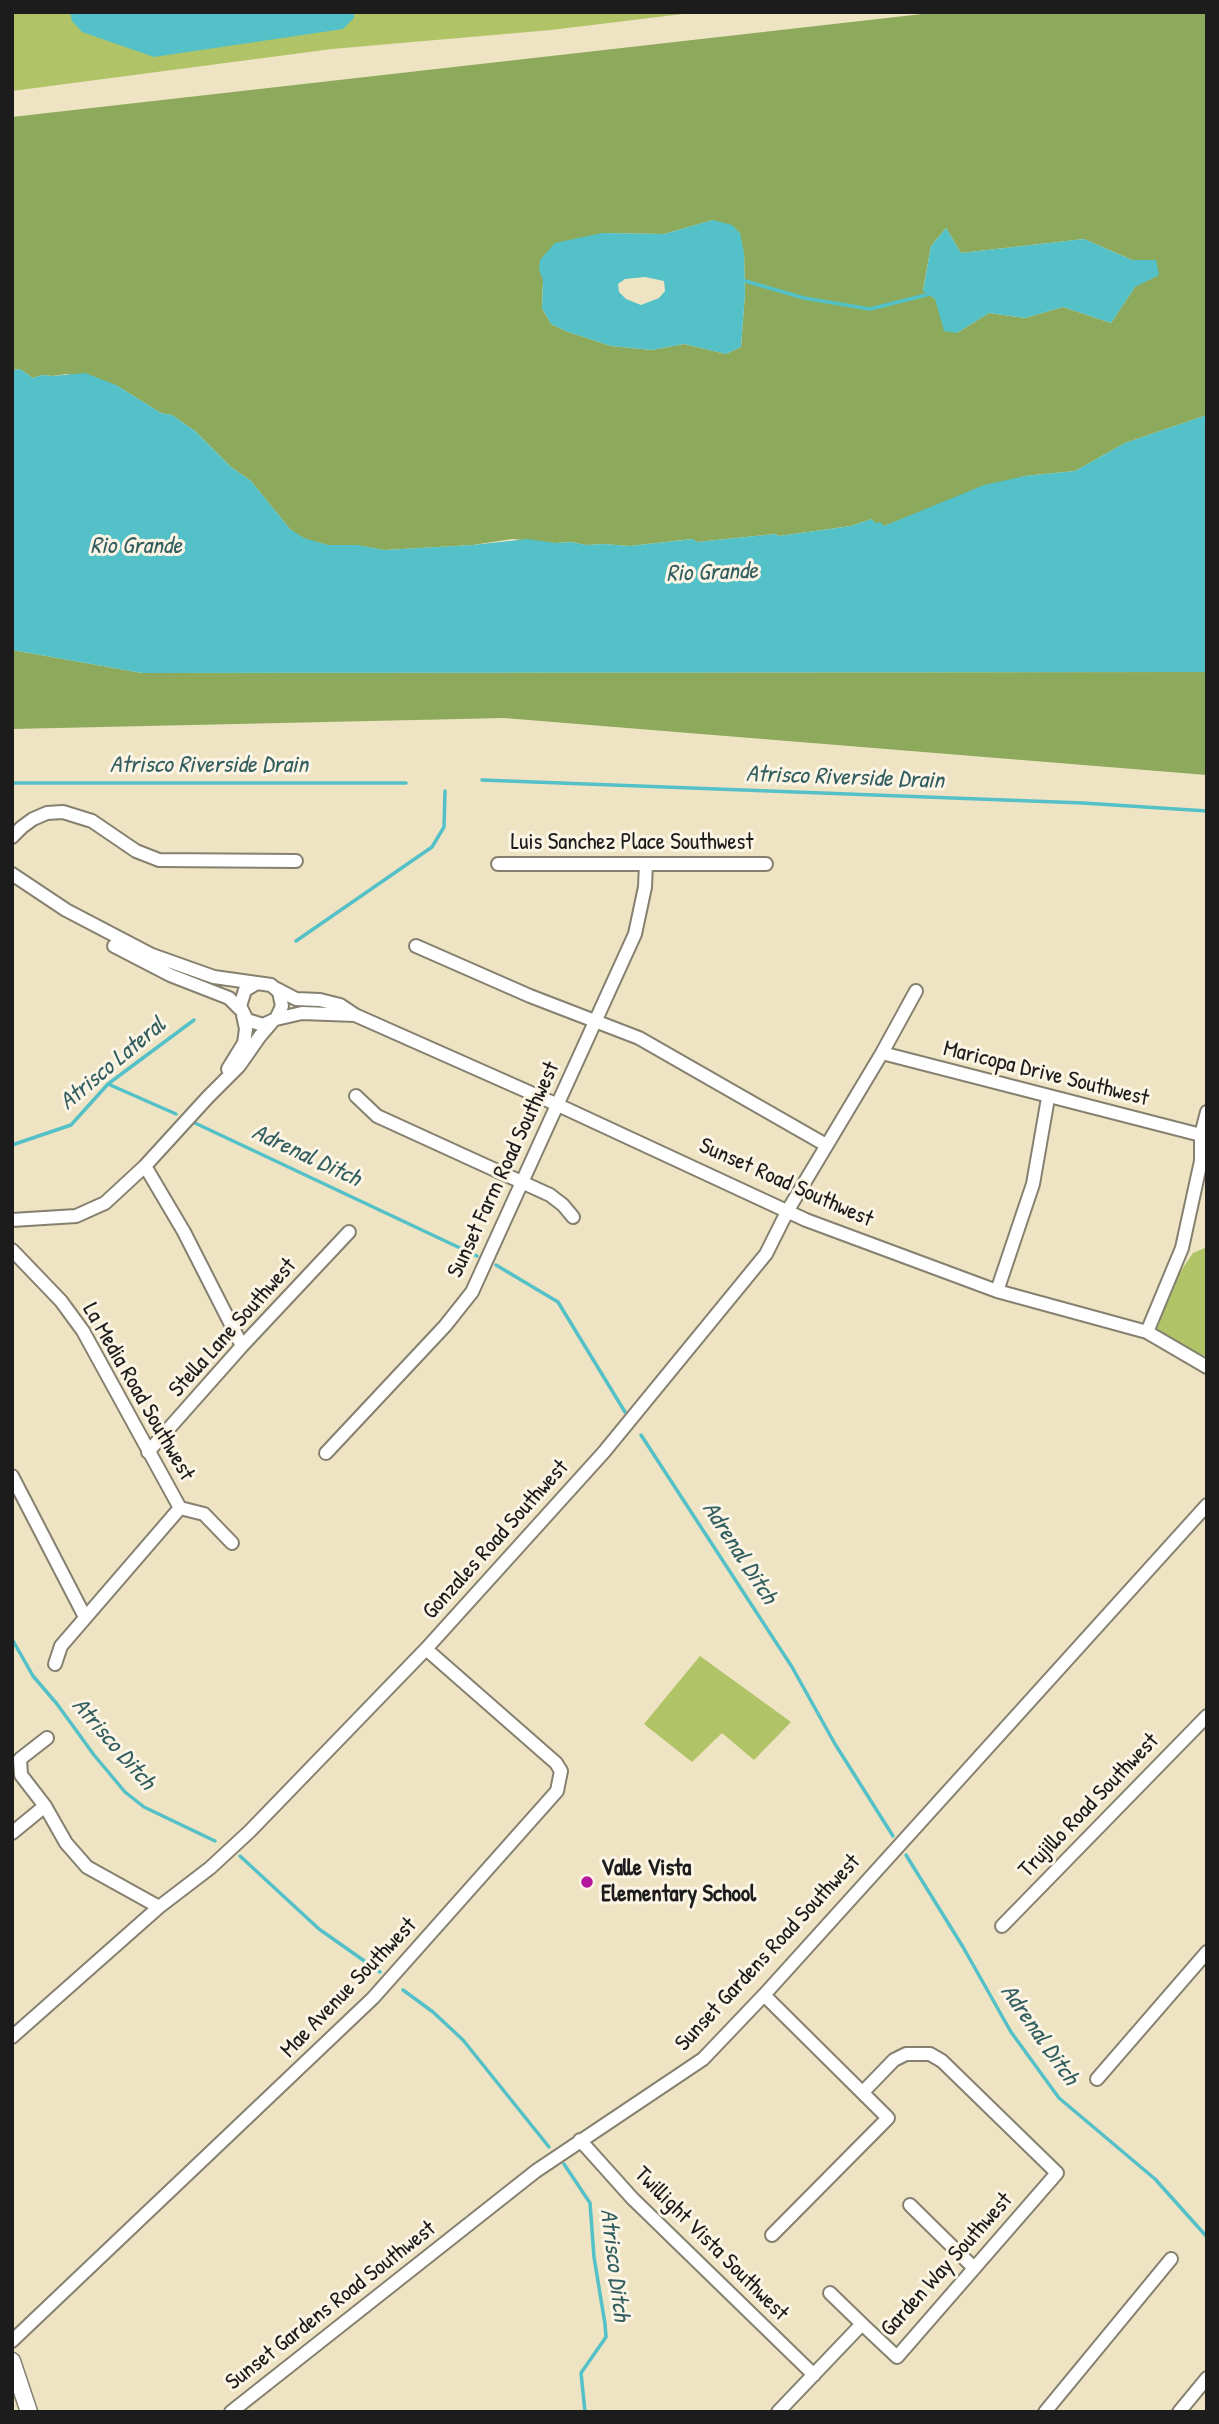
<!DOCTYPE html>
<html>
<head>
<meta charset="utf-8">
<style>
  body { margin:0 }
  #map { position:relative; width:1219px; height:2424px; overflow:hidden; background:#eee3c2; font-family:"Patrick Hand",sans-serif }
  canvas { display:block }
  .frame { position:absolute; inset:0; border:14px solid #1c1c1c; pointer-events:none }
</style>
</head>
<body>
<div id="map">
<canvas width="1219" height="2424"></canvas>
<div class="frame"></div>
</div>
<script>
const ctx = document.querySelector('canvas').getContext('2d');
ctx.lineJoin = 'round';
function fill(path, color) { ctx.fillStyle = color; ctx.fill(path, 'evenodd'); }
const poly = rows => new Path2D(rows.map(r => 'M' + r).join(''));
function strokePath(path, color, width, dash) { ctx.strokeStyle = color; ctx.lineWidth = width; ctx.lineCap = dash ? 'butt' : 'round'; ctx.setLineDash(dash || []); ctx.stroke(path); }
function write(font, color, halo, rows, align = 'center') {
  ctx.font = font + ' "Patrick Hand",sans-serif'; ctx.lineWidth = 6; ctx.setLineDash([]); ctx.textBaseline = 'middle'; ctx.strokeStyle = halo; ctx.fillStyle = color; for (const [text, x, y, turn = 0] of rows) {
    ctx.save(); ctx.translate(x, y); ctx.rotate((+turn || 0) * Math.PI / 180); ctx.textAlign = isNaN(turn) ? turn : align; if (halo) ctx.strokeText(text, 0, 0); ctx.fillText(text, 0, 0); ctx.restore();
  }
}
fill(poly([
  [12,12,699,12,551,30,332,49,12,91],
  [1207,1247,1207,1357,1153,1331,1174,1281,1193,1253],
  [700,1656,791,1722,754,1760,722,1733,692,1762,644,1724]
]), '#b0c367');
fill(poly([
  [940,12,1207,12,1207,415,1125,443,1075,471,1025,476,884,526,875,524,872,519,851,526,779,536,775,534,697,542,692,539,630,546,603,544,586,545,572,542,556,543,512,539,473,545,384,550,356,545,328,545,304,539,290,529,251,481,231,467,195,431,172,415,161,413,116,385,67,374,52,376,42,375,33,378,20,369,12,370,12,117],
  [713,220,744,253,745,294,741,347,726,354,684,344,652,350,611,346,568,332,551,324,542,308,543,280,602,233,664,234],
  [946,228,961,253,1084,239,1132,260,1156,260,1135,287,1111,323,1063,307,1025,318,989,313,957,333,935,299,923,290,931,246],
  [12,650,142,673,1207,672,1207,775,504,718,12,729]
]), '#8ca95c');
fill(poly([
  [70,12,354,12,354,18,343,29,154,57,82,32,72,21],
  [713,220,732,225,740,233,744,253,745,294,741,347,726,354,684,344,652,350,611,346,568,332,551,324,542,308,543,280,539,270,540,260,555,243,602,233,664,234],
  [645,277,664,281,665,291,659,298,641,305,626,299,619,292,618,284,625,279],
  [946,228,961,253,1084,239,1132,260,1156,260,1159,275,1135,287,1111,323,1063,307,1025,318,989,313,957,333,944,331,935,299,923,291,931,246],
  [20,369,33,378,42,375,52,376,85,373,116,385,161,413,172,415,195,431,231,467,251,481,290,529,304,538,328,545,357,545,384,550,473,545,527,539,556,543,572,542,586,545,603,544,630,546,693,539,697,542,775,534,779,536,851,526,872,519,875,523,880,522,884,526,984,485,1025,476,1075,471,1125,443,1207,415,1207,672,142,673,12,650,12,370]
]), '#53c1c7');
strokePath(poly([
  [745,281,804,298,870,309,930,294],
  [482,780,1083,803,1207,811],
  [12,783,406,783],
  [296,941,432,847,444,827,445,791],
  [108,1084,176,1114],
  [195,1123,477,1256],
  [12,1145,71,1125,108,1084,194,1020],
  [496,1265,558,1302,625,1412],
  [641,1435,792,1667,835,1744,893,1836],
  [12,1639,33,1676,57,1704,94,1755,125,1792,144,1807,215,1841],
  [906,1855,963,1947,1011,2032,1059,2098,1155,2179,1207,2237],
  [240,1856,319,1929,380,1972],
  [403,1990,433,2012,463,2040,549,2147],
  [564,2164,590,2203,594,2257,605,2324,606,2337,581,2373,585,2412]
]), '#53c1c7', 3.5);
const minor = poly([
  [12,837,22,827,33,819,47,813,63,812,92,821,136,851,159,860,296,861],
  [498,864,766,864],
  [12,874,66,910,152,955,214,977,271,985,279,992,282,1006,276,1019,263,1025,247,1020,240,1006,245,990,257,983],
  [114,946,170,975,229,998,240,1009],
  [416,946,530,996,639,1038,826,1145],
  [277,989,296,999,320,1000,340,1005,355,1015,558,1105,806,1220,997,1291,1147,1332,1207,1367],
  [276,1019,302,1013,355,1015],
  [882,1053,1201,1135],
  [228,1069,244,1043,246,1029,243,1015],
  [356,1096,377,1116,550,1195,563,1205,573,1217],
  [145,1166,184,1232,242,1346],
  [12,1220,76,1216,105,1203,145,1166,208,1097,239,1066,260,1036,272,1022],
  [12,1250,61,1301,83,1331,180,1508,204,1514,232,1543],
  [997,1291,1033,1184,1048,1098],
  [1147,1332,1182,1248,1201,1161,1201,1135,1207,1112],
  [148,1452,242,1346,349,1232],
  [326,1453,445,1326,472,1292,635,934,645,887,646,864],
  [12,1476,85,1617],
  [55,1664,61,1646,180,1508],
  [47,1738,20,1759,21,1775,45,1806,66,1843,87,1867,159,1907],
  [12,1833,45,1806],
  [1002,1926,1207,1716],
  [764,1995,888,2118,772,2235],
  [12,2037,159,1907,210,1868,250,1831,426,1649,604,1452,766,1254,788,1210,882,1053,916,991],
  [1097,2079,1207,1952],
  [580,2140,632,2198,814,2375],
  [910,2205,973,2267],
  [830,2293,862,2324],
  [12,2341,373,1998,557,1791,561,1771,556,1763,426,1649],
  [231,2412,536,2171,703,2059,764,1995,1207,1505],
  [778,2412,862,2324,897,2357,1057,2173,942,2061,930,2054,906,2054,894,2060,863,2092],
  [1045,2412,1171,2259],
  [1179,2412,1207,2378]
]);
const major = poly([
  [12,2361,29,2412]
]);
strokePath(minor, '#85806f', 16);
strokePath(major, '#85806f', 19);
strokePath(minor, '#fff', 12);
strokePath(major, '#fff', 16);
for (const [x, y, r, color] of [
  [587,1882,7,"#b5179e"]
]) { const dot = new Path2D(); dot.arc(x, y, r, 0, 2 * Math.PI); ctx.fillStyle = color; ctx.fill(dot); strokePath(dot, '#fcf5e5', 2.5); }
write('23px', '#1c1c1c', '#fcf5e5', [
  ["Luis Sanchez Place Southwest",632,843],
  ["Maricopa Drive Southwest",1046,1074,14],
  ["Sunset Farm Road Southwest",504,1170,-65],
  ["Sunset Road Southwest",786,1183,24],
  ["Stella Lane Southwest",233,1328,-48],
  ["La Media Road Southwest",138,1392,60],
  ["Gonzales Road Southwest",496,1540,-48],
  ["Trujillo Road Southwest",1089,1806,-46],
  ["Sunset Gardens Road Southwest",768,1953,-47],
  ["Mae Avenue Southwest",349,1988,-46],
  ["Twillight Vista Southwest",711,2244,45],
  ["Garden Way Southwest",947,2265,-48],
  ["Sunset Gardens Road Southwest",331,2306,-38]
]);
write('bold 23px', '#1c1c1c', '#fcf5e5', [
  ["Valle Vista",601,1869],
  ["Elementary School",601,1895]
], 'left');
write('italic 24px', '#325e60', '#fcf5e5', [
  ["Rio Grande",136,547],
  ["Rio Grande",712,573,-2],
  ["Atrisco Riverside Drain",209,766],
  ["Atrisco Riverside Drain",845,778,2],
  ["Atrisco Lateral",113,1064,-40],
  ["Adrenal Ditch",306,1156,25],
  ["Adrenal Ditch",739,1553,57],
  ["Atrisco Ditch",113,1744,49],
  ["Adrenal Ditch",1039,2035,55],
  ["Atrisco Ditch",614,2265,83]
]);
</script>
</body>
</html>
